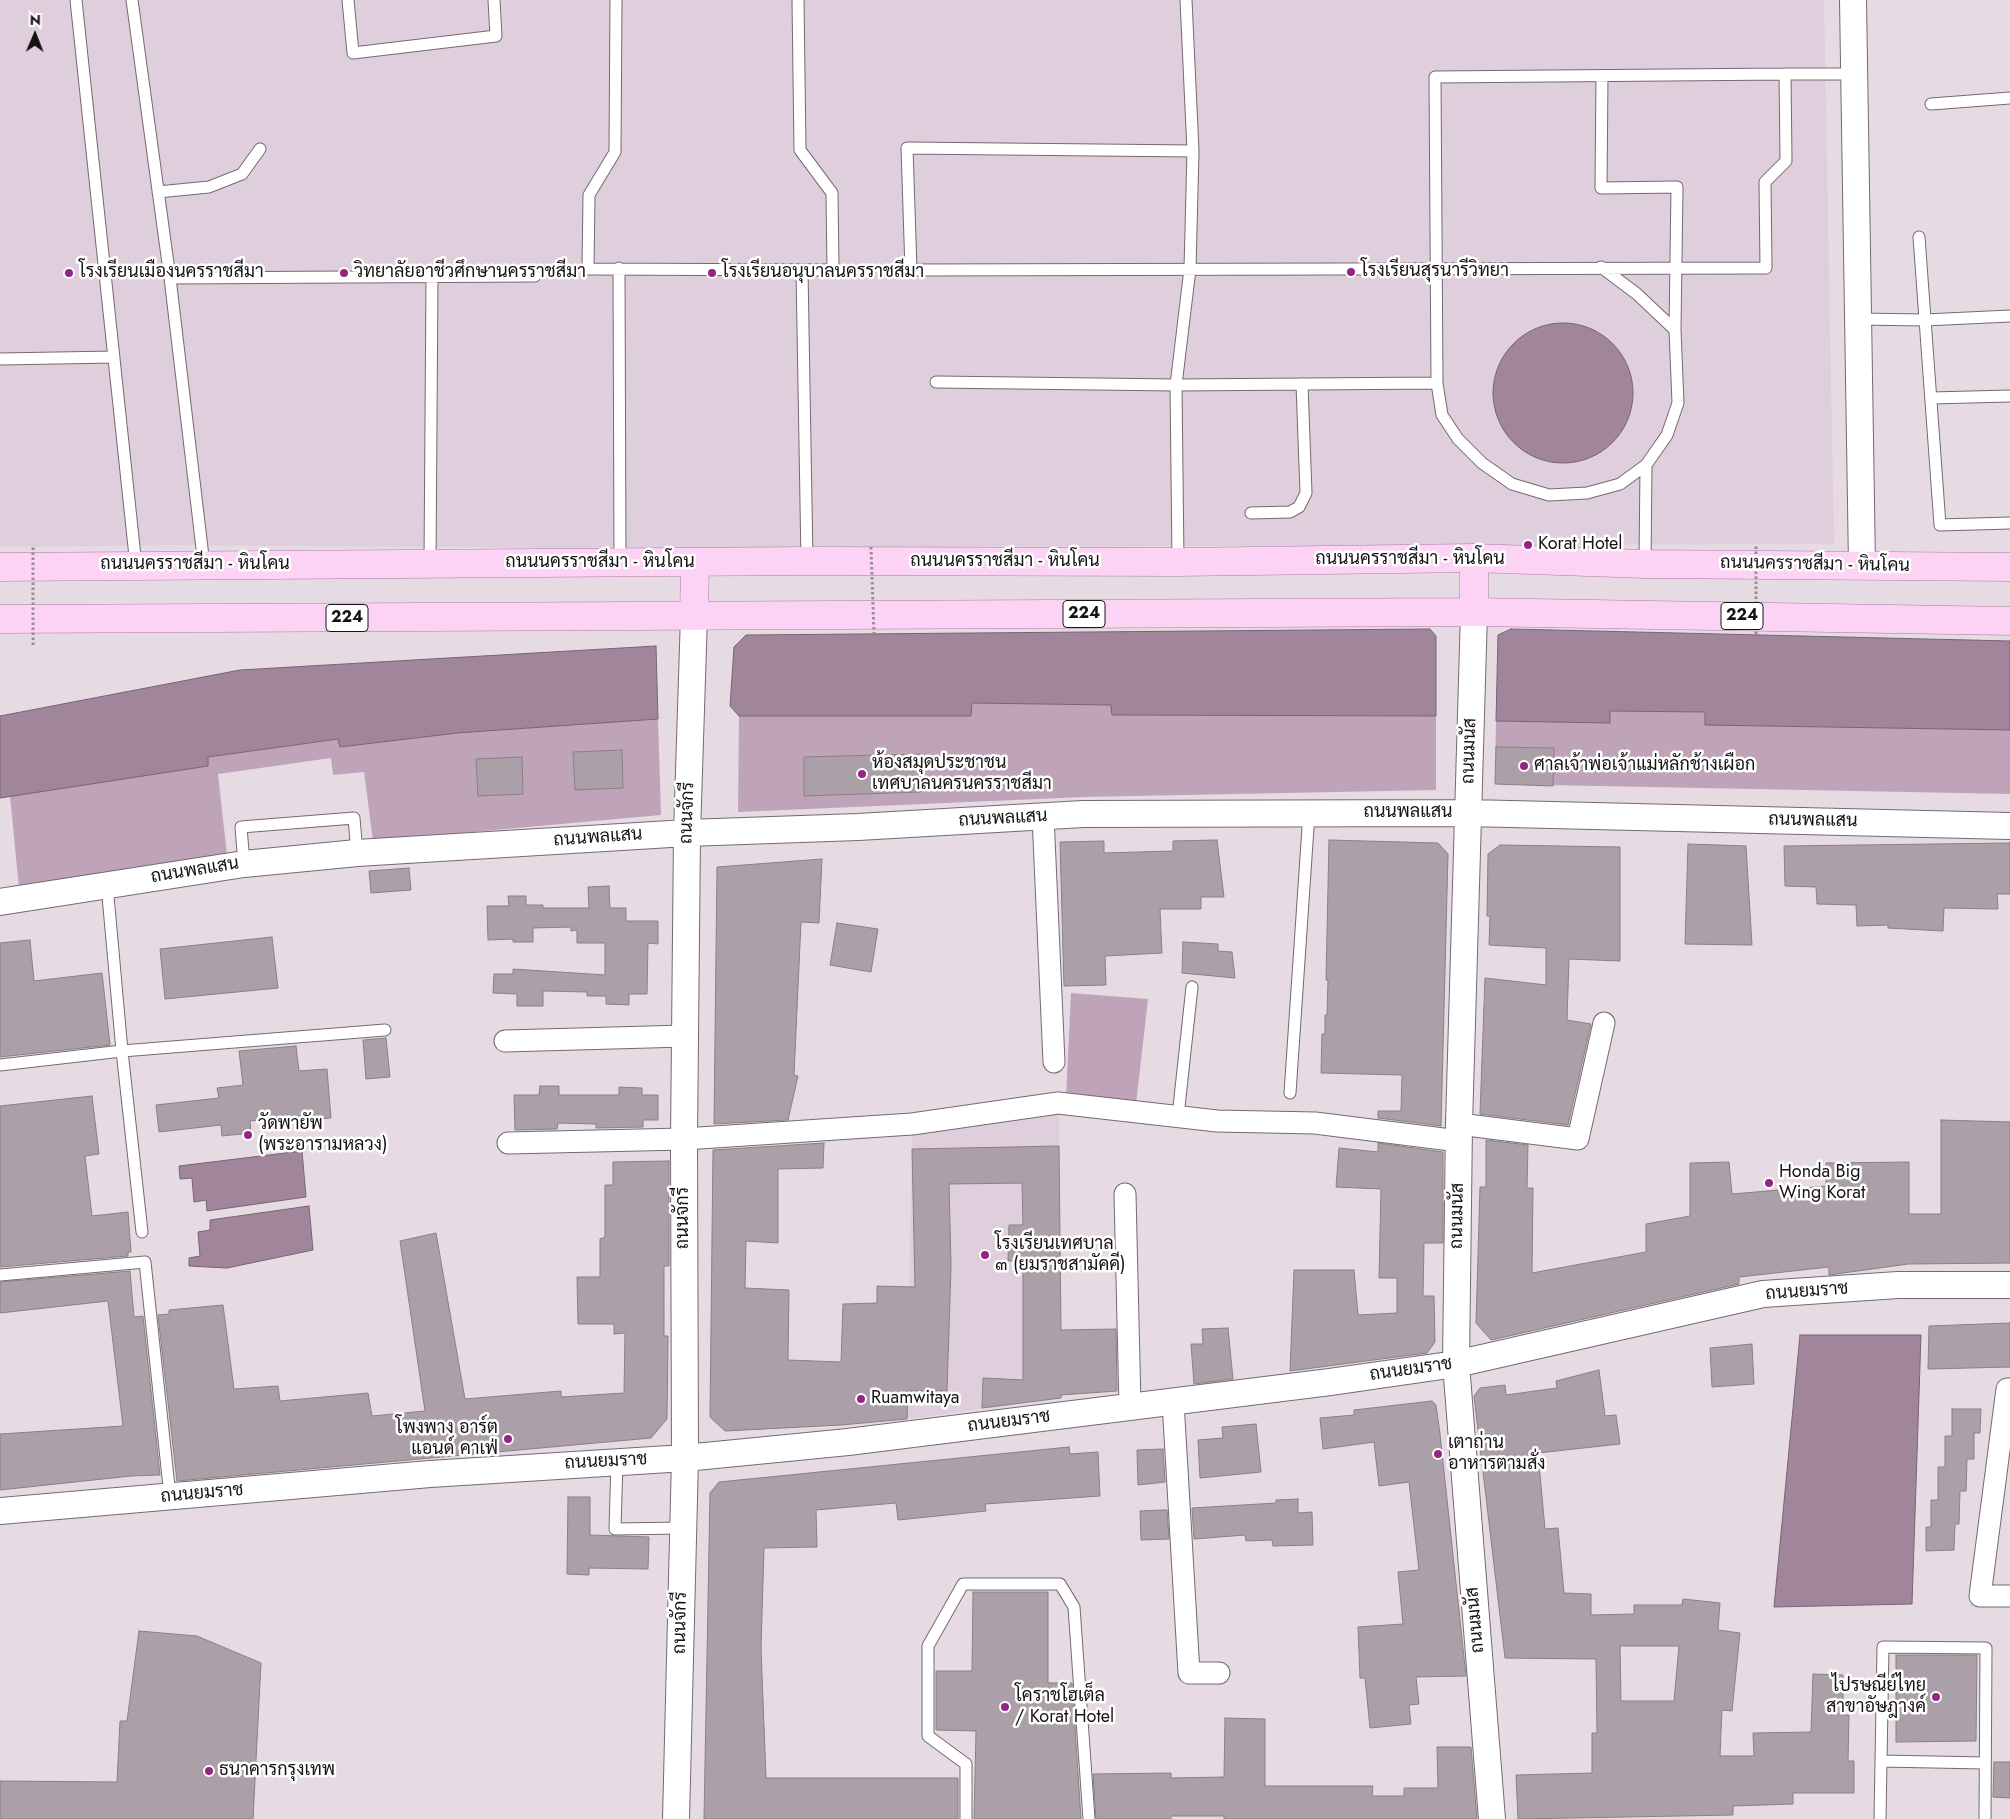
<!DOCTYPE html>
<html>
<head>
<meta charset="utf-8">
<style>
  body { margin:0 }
  #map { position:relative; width:2010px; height:1819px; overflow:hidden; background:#e6dbe3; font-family:Jost,sans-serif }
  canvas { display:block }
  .north { position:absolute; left:10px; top:10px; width:50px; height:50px; -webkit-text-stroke:4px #fff; paint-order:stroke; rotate:1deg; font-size:14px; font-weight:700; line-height:20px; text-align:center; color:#161315 }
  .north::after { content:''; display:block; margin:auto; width:18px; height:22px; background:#161315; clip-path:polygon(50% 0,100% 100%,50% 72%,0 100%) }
</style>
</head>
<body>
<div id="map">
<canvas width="2010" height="1819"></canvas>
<div class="north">N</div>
</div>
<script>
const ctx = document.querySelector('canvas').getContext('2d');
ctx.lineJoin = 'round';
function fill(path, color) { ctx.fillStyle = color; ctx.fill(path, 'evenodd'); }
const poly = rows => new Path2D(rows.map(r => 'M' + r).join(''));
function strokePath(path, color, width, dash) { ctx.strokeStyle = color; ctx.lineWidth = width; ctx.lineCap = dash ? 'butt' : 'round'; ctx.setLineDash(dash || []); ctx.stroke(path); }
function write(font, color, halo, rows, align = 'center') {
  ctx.font = font + ' Jost,Sarabun,sans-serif'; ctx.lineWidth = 5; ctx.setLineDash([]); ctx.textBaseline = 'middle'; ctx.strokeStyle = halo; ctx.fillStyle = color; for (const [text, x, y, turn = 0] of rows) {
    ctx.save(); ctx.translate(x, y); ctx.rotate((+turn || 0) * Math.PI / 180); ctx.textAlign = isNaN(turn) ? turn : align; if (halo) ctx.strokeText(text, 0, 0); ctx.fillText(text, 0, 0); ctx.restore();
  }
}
fill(poly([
  [0,0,1824,0,1834,544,556,548,167,545,0,547],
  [1059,1111,1061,1398,907,1419,912,1132]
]), '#dfcedb');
fill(poly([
  [972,703,1112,705,1112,715,1436,716,1436,790,1084,797,738,812,739,716,971,716],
  [1610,711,1705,712,1706,725,2010,730,2010,794,1495,784,1496,721,1610,723],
  [658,719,661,815,373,841,364,772,333,775,331,758,218,774,227,855,19,888,10,796,207,766,207,757,339,739,340,747,457,733],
  [1071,993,1148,999,1136,1104,1066,1097]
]), '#bfa4b9');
const water = poly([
  '1493 393a70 70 0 1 1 140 0a70 70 0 1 1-140 0Z',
  [1430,629,1436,636,1436,716,1112,715,1111,705,972,703,971,716,739,716,730,706,734,647,746,635,1430,629],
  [1511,629,2010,641,2010,730,1705,725,1705,712,1610,711,1610,723,1496,721,1498,635,1511,629],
  [656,646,658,719,457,733,340,747,338,739,208,757,208,766,0,798,0,716,240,670,656,646],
  [302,1151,306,1197,207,1211,206,1200,194,1202,192,1178,180,1179,179,1166,302,1151],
  [309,1206,313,1250,227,1268,189,1266,189,1258,200,1256,198,1232,210,1230,210,1220,309,1206],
  [1800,1335,1921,1335,1912,1604,1774,1607,1800,1335]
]);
fill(water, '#a1869b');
strokePath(water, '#776473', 1);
const building = poly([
  [1496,747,1554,748,1553,786,1495,784,1496,747],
  [622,750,623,788,575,790,573,752,622,750],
  [920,754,921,792,804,796,804,757,920,754],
  [522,757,523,794,478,796,476,759,522,757],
  [1217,840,1224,897,1201,897,1201,909,1160,909,1162,953,1105,956,1106,985,1064,986,1060,842,1104,841,1104,853,1173,851,1173,841,1217,840],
  [1329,840,1438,843,1448,854,1441,1126,1378,1118,1378,1111,1401,1111,1402,1075,1321,1073,1322,1034,1325,1034,1325,1015,1327,1015,1328,980,1326,980,1329,840],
  [2010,843,2010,894,1997,894,1998,909,1944,908,1943,931,1888,928,1888,925,1857,926,1856,905,1817,904,1816,887,1785,886,1784,846,2010,843],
  [1688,844,1746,846,1752,945,1685,944,1688,844],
  [1500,845,1620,847,1620,961,1569,959,1567,1020,1591,1024,1568,1125,1480,1114,1485,978,1546,985,1546,948,1489,945,1490,916,1487,916,1488,854,1500,845],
  [822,859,819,923,801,922,794,1075,798,1076,788,1120,714,1124,717,867,822,859],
  [409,868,411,890,371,893,369,871,409,868],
  [609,886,610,908,626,908,626,921,658,921,658,944,648,943,647,994,629,994,629,1005,606,1004,606,996,587,996,587,992,543,991,543,1006,517,1006,517,994,493,993,494,974,513,974,513,969,605,975,605,943,577,943,577,930,571,931,571,927,533,928,533,942,513,942,513,939,488,940,487,906,509,906,508,896,526,896,526,905,543,905,543,908,589,908,588,887,609,886],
  [837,923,878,929,871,972,830,965,837,923],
  [272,937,278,988,165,999,160,949,272,937],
  [30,940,34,981,102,973,110,1045,0,1057,0,943,30,940],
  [1183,942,1218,944,1218,951,1232,952,1235,978,1182,973,1183,942],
  [386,1038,390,1077,366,1079,363,1040,386,1038],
  [296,1046,299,1071,327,1069,331,1118,308,1120,307,1115,250,1121,251,1133,222,1136,221,1125,159,1132,156,1105,219,1098,217,1088,243,1085,239,1051,296,1046],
  [540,1086,559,1086,559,1095,619,1095,619,1087,642,1088,642,1095,658,1095,658,1120,643,1120,643,1127,596,1128,596,1124,558,1123,557,1129,515,1130,514,1095,539,1095,540,1086],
  [92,1096,99,1154,85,1156,92,1216,128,1212,131,1252,128,1252,128,1256,0,1267,0,1106,92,1096],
  [1941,1120,2010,1122,2010,1263,1908,1264,1829,1275,1829,1267,1739,1277,1739,1284,1491,1340,1476,1323,1480,1187,1486,1187,1486,1140,1528,1145,1527,1188,1533,1188,1532,1273,1646,1252,1646,1224,1690,1216,1690,1163,1729,1162,1732,1194,1826,1186,1826,1163,1909,1162,1909,1214,1941,1214,1941,1120],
  [824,1143,823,1168,778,1169,778,1243,746,1241,745,1288,789,1290,788,1360,841,1362,843,1304,877,1303,877,1286,915,1287,912,1149,1059,1146,1061,1330,1116,1329,1117,1391,1061,1395,1061,1398,982,1408,983,1378,1023,1380,1023,1261,1008,1261,1009,1225,1023,1225,1022,1183,949,1184,951,1266,947,1391,908,1391,907,1419,841,1425,725,1431,710,1417,713,1150,824,1143],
  [1378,1143,1443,1152,1443,1243,1424,1243,1423,1296,1434,1296,1435,1342,1427,1353,1290,1371,1294,1270,1354,1270,1358,1315,1397,1313,1397,1278,1379,1278,1381,1189,1336,1187,1339,1148,1378,1152,1378,1143],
  [669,1161,669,1266,664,1266,664,1336,668,1336,667,1419,651,1438,177,1481,158,1315,169,1314,169,1310,223,1305,234,1389,278,1386,280,1401,368,1393,372,1416,425,1411,400,1241,436,1233,465,1399,561,1391,561,1397,624,1393,625,1333,614,1334,614,1324,578,1324,577,1277,600,1277,600,1239,605,1237,605,1185,613,1185,613,1162,669,1161],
  [130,1271,134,1317,143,1316,160,1475,131,1476,0,1490,0,1434,123,1426,108,1301,0,1313,0,1282,130,1271],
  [2010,1323,2010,1367,1928,1369,1929,1326,2010,1323],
  [1228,1328,1233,1379,1194,1384,1191,1344,1203,1344,1202,1329,1228,1328],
  [1752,1344,1754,1384,1712,1387,1710,1348,1752,1344],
  [1599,1370,1605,1416,1616,1415,1620,1444,1538,1453,1545,1529,1558,1528,1564,1593,1591,1594,1591,1615,1634,1614,1634,1605,1682,1605,1683,1599,1720,1603,1718,1630,1740,1633,1732,1711,1722,1710,1720,1756,1754,1756,1753,1733,1811,1732,1813,1674,1843,1675,1843,1715,1849,1715,1848,1761,1854,1761,1854,1793,1793,1793,1793,1804,1733,1806,1733,1815,1518,1819,1516,1775,1592,1773,1592,1733,1597,1733,1596,1659,1505,1658,1474,1396,1480,1388,1505,1385,1506,1395,1557,1388,1556,1381,1599,1370],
  [1620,1646,1679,1646,1674,1701,1621,1701,1620,1646],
  [1432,1401,1436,1405,1440,1434,1466,1676,1416,1677,1419,1704,1409,1705,1411,1724,1370,1728,1365,1678,1360,1678,1358,1627,1403,1624,1398,1572,1419,1570,1409,1482,1379,1486,1374,1442,1323,1449,1320,1418,1354,1415,1354,1410,1432,1401],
  [1952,1409,1981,1409,1980,1433,1974,1433,1974,1459,1967,1459,1966,1491,1960,1491,1959,1524,1955,1524,1954,1550,1926,1551,1926,1527,1931,1527,1931,1500,1938,1500,1938,1467,1945,1467,1945,1436,1952,1436,1952,1409],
  [1256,1424,1261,1472,1200,1478,1198,1440,1223,1438,1222,1427,1256,1424],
  [1069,1447,1070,1454,1098,1452,1100,1496,985,1504,986,1511,898,1520,896,1503,816,1510,817,1547,764,1548,761,1648,766,1778,958,1778,958,1819,704,1819,710,1493,719,1482,1069,1447],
  [1163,1449,1165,1482,1138,1485,1137,1450,1163,1449],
  [568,1497,590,1497,590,1535,649,1537,648,1569,589,1568,589,1575,567,1574,568,1497],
  [1298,1499,1298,1513,1312,1512,1313,1545,1273,1546,1272,1540,1246,1541,1245,1535,1194,1539,1192,1508,1276,1503,1276,1500,1298,1499],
  [1163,1510,1167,1510,1169,1539,1141,1540,1140,1511,1163,1510],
  [973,1592,1048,1592,1048,1683,1072,1683,1081,1819,974,1819,976,1731,936,1730,936,1671,972,1671,973,1592],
  [139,1631,197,1636,261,1663,253,1819,0,1819,0,1781,117,1782,120,1721,127,1721,139,1631],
  [1896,1655,1977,1655,1976,1741,1896,1742,1896,1655],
  [1225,1718,1265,1719,1265,1786,1373,1786,1372,1796,1404,1796,1404,1788,1438,1788,1437,1747,1471,1747,1477,1819,1224,1819,1224,1816,1171,1816,1171,1819,1096,1819,1093,1774,1171,1773,1171,1778,1224,1777,1225,1718],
  [1994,1762,2010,1762,2010,1798,1993,1797,1994,1762]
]);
fill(building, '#aba0a8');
strokePath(building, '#898087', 1);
const service = poly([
  [76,0,136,566],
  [132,0,170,278,204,565],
  [348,0,353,53,496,36,494,0],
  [616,0,615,152,589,195,588,269,833,270,832,193,800,150,798,0],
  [1602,76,1601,188,1677,187,1675,330,1678,403,1667,435,1646,465,1620,484,1587,493,1549,495,1512,484,1482,463,1458,439,1442,415,1437,383,1435,77,1785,74,1854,74],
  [1931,104,2010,98],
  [1193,151,907,148,911,270,1766,268,1765,182,1786,161,1785,74],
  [158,192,209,187,242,174,260,149],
  [1919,237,1940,525,2010,523],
  [1601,267,1637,294,1675,330],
  [619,268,620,563],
  [802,270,807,561],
  [170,278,535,276],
  [1858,319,1925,320,2010,316],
  [0,359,114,357],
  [936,382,1176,385,1437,383],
  [1931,398,2010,396],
  [1251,513,1290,512,1299,507,1306,493,1302,384],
  [1178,562,1176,385,1190,269,1193,151,1186,0],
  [430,564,432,277],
  [1645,564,1646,465],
  [244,864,241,827,354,818,357,853],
  [0,1065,122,1051,107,885],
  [1290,1093,1309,813],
  [1178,1116,1192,987],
  [142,1232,122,1051,385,1030],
  [0,1275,145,1262,170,1496],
  [617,1461,615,1529,683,1528],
  [1881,1761,1985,1763],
  [966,1819,966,1764,928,1736,928,1646,963,1584,1060,1584,1074,1607,1089,1819],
  [1880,1819,1883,1647,1986,1648,1985,1819]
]);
const minor = poly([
  [1043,816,1054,1062],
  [505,1041,685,1036],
  [1459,1124,1578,1139,1604,1023],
  [508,1143,684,1139,912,1124,1058,1103,1217,1121,1315,1123,1459,1141],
  [1125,1194,1130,1406],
  [2010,1389,2007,1389,1980,1596,2010,1596],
  [1173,1402,1189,1673,1219,1673]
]);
const tertiary = poly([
  [1853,0,1862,565],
  [1474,612,1459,1124,1456,1364,1492,1819],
  [0,902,244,864,357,853,687,833,858,827,1083,814,1468,813,2010,826],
  [0,1511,430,1474,685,1458,848,1442,1330,1382,1456,1364,1763,1294,1898,1285,2010,1285],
  [676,1819,685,1458,684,1139,687,833,694,616]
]);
const primary = poly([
  [0,567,807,561,1178,562,1474,558,1645,564,2010,567],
  [1474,612,1474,558],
  [694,616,695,563],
  [0,619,1474,612,2010,621]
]);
strokePath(service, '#746a72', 13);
strokePath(minor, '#746a72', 23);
strokePath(tertiary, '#746a72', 28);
strokePath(primary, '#aa7ca1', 29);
strokePath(service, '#fff', 11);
strokePath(minor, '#fff', 21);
strokePath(tertiary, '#fff', 26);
strokePath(primary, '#fcd3f4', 28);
strokePath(poly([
  [871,547,874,634],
  [1756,634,1756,544],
  [33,645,33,547]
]), '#968e93', 3, [2.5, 2.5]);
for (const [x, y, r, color] of [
  [1351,272,5,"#942585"],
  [69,273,5,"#942585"],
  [344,273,5,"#942585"],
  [712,273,5,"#942585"],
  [1528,545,5,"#942585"],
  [1524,766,5,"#942585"],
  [862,774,5,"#942585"],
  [248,1135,5,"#942585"],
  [1769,1183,5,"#942585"],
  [985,1255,5,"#942585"],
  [861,1399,5,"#942585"],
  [508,1439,5,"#942585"],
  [1438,1454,5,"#942585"],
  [1936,1697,5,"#942585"],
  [1005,1707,5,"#942585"],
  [209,1771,5,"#942585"]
]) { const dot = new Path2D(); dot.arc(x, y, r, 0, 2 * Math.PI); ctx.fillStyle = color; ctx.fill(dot); strokePath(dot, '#fff', 2); }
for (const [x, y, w] of [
  [1084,614,42],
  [1742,616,42],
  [347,618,42]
]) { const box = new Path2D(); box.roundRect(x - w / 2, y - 13.5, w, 27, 4); ctx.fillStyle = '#fff'; ctx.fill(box); strokePath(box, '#161315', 1); }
write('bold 16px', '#161315', null, [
  ["224",1084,614],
  ["224",1742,616],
  ["224",347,618]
]);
write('18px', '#161315', '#fff', [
  ["โรงเรียนสุรนารีวิทยา",1361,272],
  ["โรงเรียนเมืองนครราชสีมา",79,273],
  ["วิทยาลัยอาชีวศึกษานครราชสีมา",354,273],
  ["โรงเรียนอนุบาลนครราชสีมา",722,273],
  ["Korat Hotel",1538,545],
  ["ห้องสมุดประชาชน",872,764],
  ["เทศบาลนครนครราชสีมา",872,785],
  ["ศาลเจ้าพ่อเจ้าแม่หลักช้างเผือก",1534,766],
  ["วัดพายัพ",258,1125],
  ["(พระอารามหลวง)",258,1146],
  ["Honda Big",1779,1173],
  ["Wing Korat",1779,1194],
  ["โรงเรียนเทศบาล",995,1245],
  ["๓ (ยมราชสามัคคี)",995,1266],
  ["Ruamwitaya",871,1399],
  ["โพงพาง อาร์ต",498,1429,"right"],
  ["แอนด์ คาเฟ่",498,1450,"right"],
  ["เตาถ่าน",1448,1444],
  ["อาหารตามสั่ง",1448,1465],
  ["ไปรษณีย์ไทย",1926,1687,"right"],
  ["สาขาอัษฎางค์",1926,1708,"right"],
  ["โคราชโฮเต็ล",1015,1697],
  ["/ Korat Hotel",1015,1718],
  ["ธนาคารกรุงเทพ",219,1771]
], 'left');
write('18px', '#161315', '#fff', [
  ["ถนนนครราชสีมา - หินโคน",1410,560],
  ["ถนนนครราชสีมา - หินโคน",1005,562],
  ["ถนนนครราชสีมา - หินโคน",600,563],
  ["ถนนนครราชสีมา - หินโคน",195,565],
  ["ถนนนครราชสีมา - หินโคน",1815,565,1],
  ["ถนนมนัส",1470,751,-88],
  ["ถนนจักรี",688,813,-88],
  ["ถนนพลแสน",1408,813],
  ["ถนนพลแสน",1003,819,-3],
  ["ถนนพลแสน",1813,821,1],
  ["ถนนพลแสน",598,838,-4],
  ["ถนนพลแสน",195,871,-9],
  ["ถนนมนัส",1458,1216,-89],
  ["ถนนจักรี",684,1218,-90],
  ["ถนนยมราช",1807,1292,-4],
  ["ถนนยมราช",1411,1370,-8],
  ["ถนนยมราช",1009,1422,-7],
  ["ถนนยมราช",606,1462,-3],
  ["ถนนยมราช",202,1494,-5],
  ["ถนนมนัส",1476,1620,-95],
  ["ถนนจักรี",681,1623,-89]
]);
</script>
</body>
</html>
